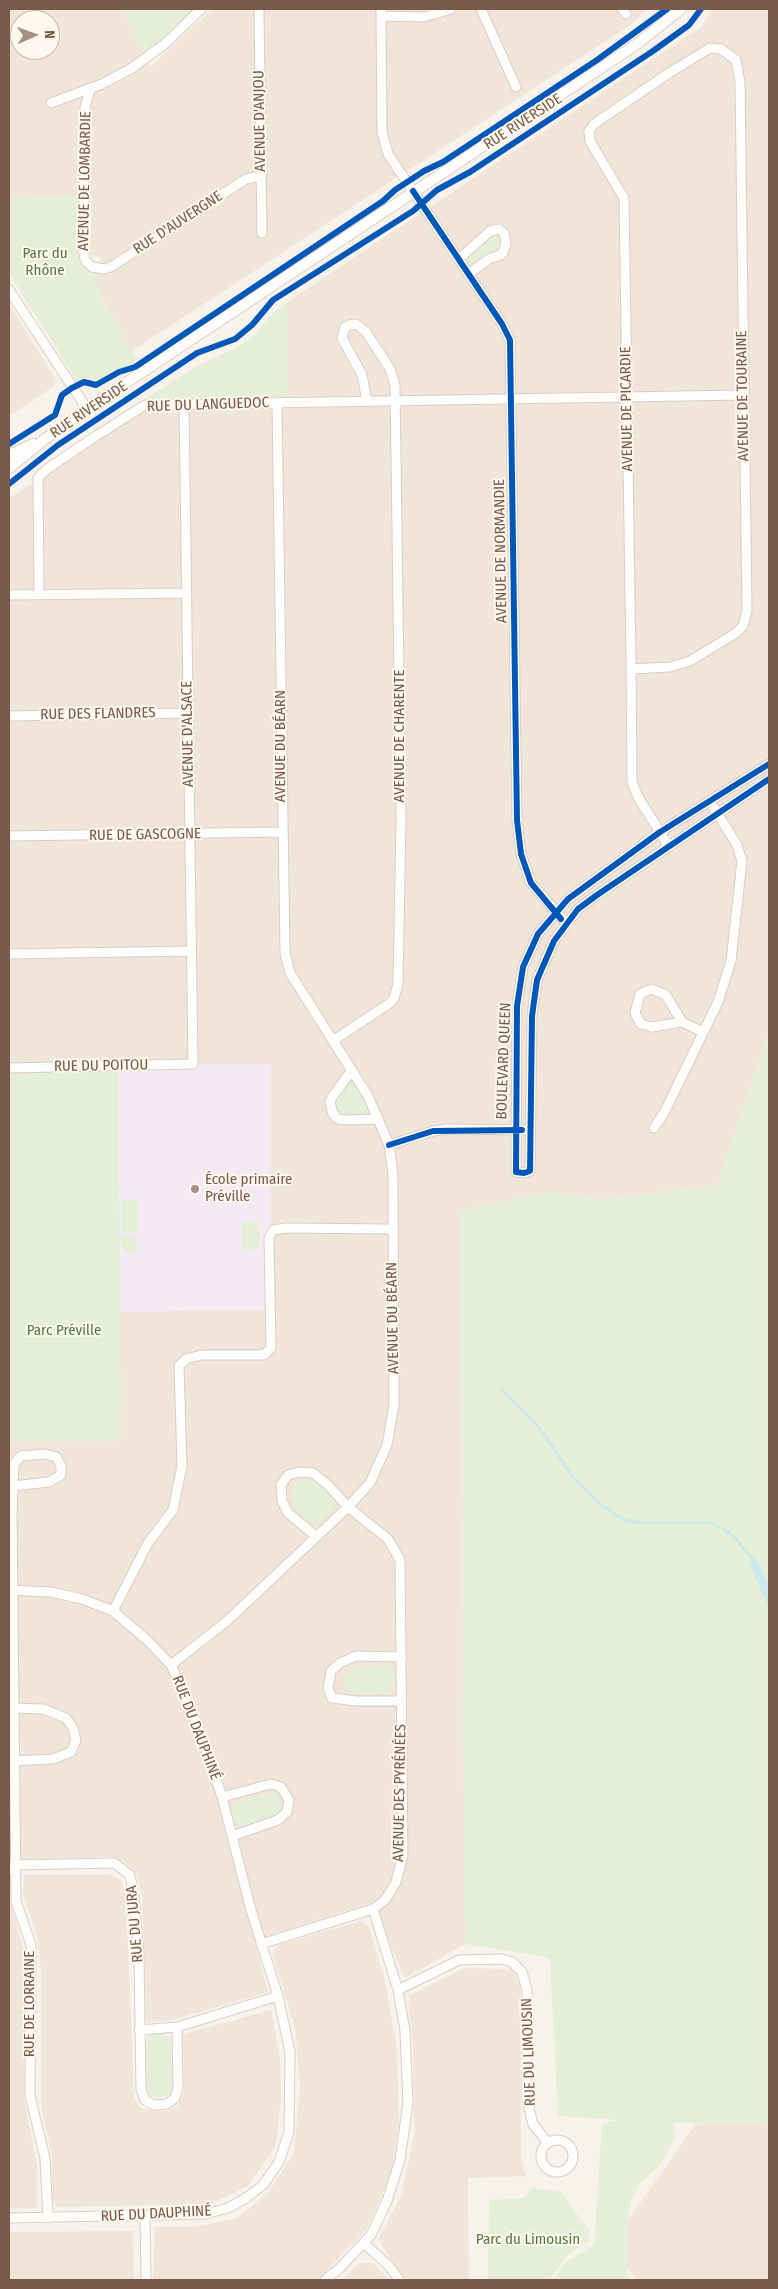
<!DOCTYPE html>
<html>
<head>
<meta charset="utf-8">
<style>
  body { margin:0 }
  #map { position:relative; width:778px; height:2289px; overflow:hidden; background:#f8f2ec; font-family:"Fira Sans Condensed",sans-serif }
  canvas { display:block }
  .frame { position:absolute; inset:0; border:10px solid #78594a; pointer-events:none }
  .north { position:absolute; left:10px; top:10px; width:50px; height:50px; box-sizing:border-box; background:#fff8ee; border:1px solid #c9b8ac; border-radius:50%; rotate:88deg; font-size:14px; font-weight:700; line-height:20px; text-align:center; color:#78594a }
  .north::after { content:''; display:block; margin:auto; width:18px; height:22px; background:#a58f83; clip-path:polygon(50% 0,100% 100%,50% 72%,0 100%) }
</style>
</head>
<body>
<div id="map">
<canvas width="778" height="2289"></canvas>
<div class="frame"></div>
<div class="north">N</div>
</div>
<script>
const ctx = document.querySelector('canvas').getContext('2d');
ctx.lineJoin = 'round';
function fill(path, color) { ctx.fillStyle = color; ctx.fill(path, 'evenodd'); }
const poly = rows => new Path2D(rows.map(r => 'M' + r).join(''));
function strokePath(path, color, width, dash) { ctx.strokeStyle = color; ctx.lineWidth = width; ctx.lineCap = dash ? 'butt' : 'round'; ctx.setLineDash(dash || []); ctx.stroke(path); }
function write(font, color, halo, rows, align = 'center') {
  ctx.font = font + ' "Fira Sans Condensed",sans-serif'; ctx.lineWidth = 4; ctx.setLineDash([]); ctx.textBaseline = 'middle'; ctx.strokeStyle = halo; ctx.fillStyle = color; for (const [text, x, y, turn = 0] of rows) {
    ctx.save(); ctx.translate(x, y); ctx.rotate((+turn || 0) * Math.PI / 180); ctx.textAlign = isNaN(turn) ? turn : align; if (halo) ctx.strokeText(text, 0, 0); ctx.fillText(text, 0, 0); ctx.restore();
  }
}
fill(poly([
  [9,9,123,9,150,67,212,9,647,9,629,26,132,351,96,287,94,275,101,257,90,255,92,196,9,197],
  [20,20,50,20,50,50,20,50],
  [713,9,769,9,769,1034,717,1185,605,1199,548,1192,460,1211,465,1944,405,1978,372,1903,254,1940,268,1992,169,2021,148,2022,146,2018,142,1895,137,1876,130,1866,113,1857,9,1860,9,1442,120,1440,119,1312,271,1309,271,1064,193,1064,9,1072,9,498,147,410,287,407,287,302,701,27],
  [9,304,57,381,54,386,9,416],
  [24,1875,110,1875,121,1880,126,1893,134,2097,137,2105,143,2109,168,2111,178,2105,184,2093,183,2034,271,2010,280,2058,281,2098,276,2146,248,2186,211,2204,58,2207,52,2199,52,2158,41,2104,41,1969,36,1931,23,1894],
  [9,1888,9,1897,24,1951,24,2099,37,2164,37,2208,9,2209],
  [361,1921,369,1926,384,1977,397,2048,399,2123,391,2176,366,2230,318,2280,153,2280,155,2227,191,2227,236,2219,269,2192,294,2152,300,2086,295,2028,273,1955,277,1945],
  [465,1968,511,1969,520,1984,521,2159,526,2176,468,2178,469,2280,405,2280,385,2251,379,2238,401,2196,414,2135,413,2045,408,2006,410,1995],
  [696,2124,769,2124,769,2280,638,2280,609,2247],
  [133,2231,134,2280,9,2280,9,2232],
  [360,2263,374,2263,389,2280,341,2280]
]), '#f1e5d9');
fill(poly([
  [193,1064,271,1064,271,1309,119,1312,118,1069]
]), '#f4eaf3');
fill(poly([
  [123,9,195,9,144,55],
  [81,196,82,265,94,275,99,294,138,360,95,383,85,380,78,383,9,273,9,197],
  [497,233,502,243,498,250,469,263,469,258,484,243,486,245,486,241,493,234],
  [287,302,288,398,143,400,199,365,243,344,256,334,270,316],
  [769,1034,769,2124,673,2123,675,2138,661,2164,639,2184,631,2201,627,2224,627,2275,630,2280,553,2280,566,2262,594,2245,602,2124,620,2120,558,2116,550,1958,465,1944,460,1210,548,1192,605,1199,717,1185],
  [118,1069,121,1441,9,1442,9,1072],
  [347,1083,356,1085,369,1109,365,1115,348,1118,337,1112,334,1106,336,1098],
  [138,1199,138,1232,121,1232,121,1200],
  [259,1221,259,1246,252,1251,248,1251,242,1246,242,1222],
  [121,1235,136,1235,137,1252,127,1253,121,1245],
  [303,1479,317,1482,332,1497,335,1503,335,1507,321,1522,311,1523,294,1508,291,1492,295,1484],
  [389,1665,394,1672,393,1688,387,1693,352,1695,345,1690,345,1677,353,1670,362,1666],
  [273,1793,280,1798,282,1808,277,1815,244,1826,235,1823,232,1810,238,1801],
  [152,2033,165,2033,171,2040,173,2087,170,2094,160,2098,150,2096,146,2090,147,2038],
  [533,2188,561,2192,590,2232,589,2241,567,2255,549,2280,488,2280,489,2200,525,2198]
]), '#e5eed7');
fill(poly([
  [751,1557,755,1557,758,1562,769,1585,769,1608,750,1565]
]), '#cde8e8');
strokePath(poly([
  [501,1389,538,1426,573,1477,602,1506,625,1520,643,1523,710,1523,723,1529,733,1536,751,1557]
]), '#cde8e8', 3);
const minor = poly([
  [259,9,262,233],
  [381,9,382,132,388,154,502,324,510,340,517,820,521,854,531,883,567,924],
  [481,9,516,87],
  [622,9,626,14],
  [381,16,424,17,451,9],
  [90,89,85,108,83,247,85,260,92,267,103,269,111,267,246,179,261,176],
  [51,103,102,84,132,68,166,43,201,9],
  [459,259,490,231,499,229,504,233,506,244,502,254,489,259,468,274],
  [9,290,87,409],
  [39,594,38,478,47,469,96,436,145,405,743,395],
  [9,595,187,593],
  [631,669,670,667,690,661,736,633,743,626,747,611,740,82,736,60,721,49,710,48,669,73,594,124,589,131,590,141,624,198,627,397,631,660,632,782,638,797,668,845],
  [9,716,188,713],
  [769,764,660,832,568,899,538,934,523,967,517,1006,516,1172,524,1173,530,1171,532,1016,537,980,554,941,578,909,597,895,769,779],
  [9,836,282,832],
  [9,954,191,951],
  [682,1022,652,1027,641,1024,635,1013,640,994,651,989,666,995,682,1022,703,1032],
  [334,1040,390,1003,394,998,398,984,401,821,395,385,390,369,366,332,356,324,350,325,345,327,342,338,362,375,367,401],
  [9,1068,193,1064,184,404],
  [352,1070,333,1096,330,1102,333,1114,338,1119,346,1120,379,1119],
  [654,1128,665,1111,718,1002,731,961,742,861,737,845,714,808],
  [389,1145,433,1131,448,1129,529,1130],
  [13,1486,49,1482,61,1475,61,1466,56,1457,45,1454,21,1456,14,1464,12,1512,16,1901,31,1945,30,2096,45,2158,48,2218],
  [9,1590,51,1592,82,1599,113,1611,147,1640,171,1665,196,1721,222,1797,251,1910,278,1996,290,2052,289,2132,279,2162,263,2185,246,2198,228,2208,206,2214,9,2218],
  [113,1611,148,1543,173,1510,182,1466,179,1366,186,1359,202,1355,264,1355,271,1348,269,1238,273,1230,286,1228,392,1229],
  [171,1665,227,1621,348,1507,370,1483,387,1445,394,1405,393,1175,389,1145,368,1096,290,973,285,953,277,402],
  [401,1701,356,1701,332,1698,328,1688,331,1671,340,1663,356,1656,402,1657],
  [10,1761,53,1759,71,1752,76,1740,73,1728,66,1718,43,1709,13,1708],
  [222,1797,271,1784,281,1787,289,1800,287,1812,278,1820,232,1836],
  [9,1869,16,1865,114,1863,130,1875,134,1895,139,1958,141,2089,145,2100,154,2105,167,2104,175,2098,178,2088,177,2027],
  [261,1944,373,1909,385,1900,396,1882,403,1855,400,1560,388,1539,348,1507,328,1485,313,1473,299,1472,288,1475,281,1485,282,1501,288,1513,317,1537],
  [398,1990,459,1960,502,1959,512,1962,522,1972,527,1990,527,2101,533,2124,547,2142],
  [139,2030,177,2027,278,1996],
  '541 2156a16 16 0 1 1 32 0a16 16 0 1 1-32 0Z',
  [145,2216,146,2280],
  [364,2243,389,2266,399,2280],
  [325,2280,340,2268,371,2235,387,2201,400,2160,408,2102,405,2031,398,1990,373,1909]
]);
const tertiary = poly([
  [9,455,33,444],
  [9,468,45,439,97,402,637,44,681,9]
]);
strokePath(minor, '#d7cec8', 11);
strokePath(tertiary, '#d7cec8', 12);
strokePath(minor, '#fefdfc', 9);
strokePath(tertiary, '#fefdfc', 10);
strokePath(poly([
  [413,191,502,324,510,340,517,820,521,854,531,883,561,919],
  [9,444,55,415,62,395,72,388,84,382,96,385,119,372,135,367,383,201,395,190,424,171,443,162,597,60,667,9],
  [9,484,58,445,197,353,235,339,252,325,273,300,413,211,437,190,470,172,653,51,689,25,701,9],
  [769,764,660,832,568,899,538,934,523,967,517,1006,516,1172,524,1173,530,1171,532,1016,537,980,554,941,578,909,597,895,769,779],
  [389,1145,433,1131,522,1130]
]), '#0057b8', 6);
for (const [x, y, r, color] of [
  [195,1189,5,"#a58f83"]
]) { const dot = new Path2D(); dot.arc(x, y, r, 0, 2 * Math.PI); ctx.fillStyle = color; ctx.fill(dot); strokePath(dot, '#fff8ee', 2); }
write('15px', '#78594a', '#fff8ee', [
  ["AVENUE D'ANJOU",260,121,-91],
  ["RUE RIVERSIDE",523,122,-33],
  ["AVENUE DE LOMBARDIE",85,181,-89],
  ["RUE D'AUVERGNE",178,223,-33],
  ["AVENUE DE TOURAINE",743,396,-91],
  ["RUE DU LANGUEDOC",208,405,-2],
  ["AVENUE DE PICARDIE",627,409,-91],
  ["RUE RIVERSIDE",89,410,-34],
  ["AVENUE DE NORMANDIE",501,551,-91],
  ["RUE DES FLANDRES",98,714,-1],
  ["AVENUE D'ALSACE",188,734,-91],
  ["AVENUE DE CHARENTE",400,736,-90],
  ["AVENUE DU BÉARN",281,746,-90],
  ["RUE DE GASCOGNE",145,835,-1],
  ["BOULEVARD QUEEN",504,1061,-88],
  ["RUE DU POITOU",101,1066,-1],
  ["AVENUE DU BÉARN",393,1318,-91],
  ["RUE DU DAUPHINÉ",196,1728,69],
  ["AVENUE DES PYRÉNÉES",400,1793,-89],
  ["RUE DU JURA",135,1924,-95],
  ["RUE DE LORRAINE",30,2004,-90],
  ["RUE DU LIMOUSIN",529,2052,-92],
  ["RUE DU DAUPHINÉ",156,2214,-3]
]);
write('15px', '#52783f', '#fff8ee', [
  ["Parc du",45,254],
  ["Rhône",45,271],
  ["Parc Préville",64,1331],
  ["Parc du Limousin",528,2240]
]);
write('15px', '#78594a', '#fff8ee', [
  ["École primaire",205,1180],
  ["Préville",205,1197]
], 'left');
</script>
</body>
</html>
